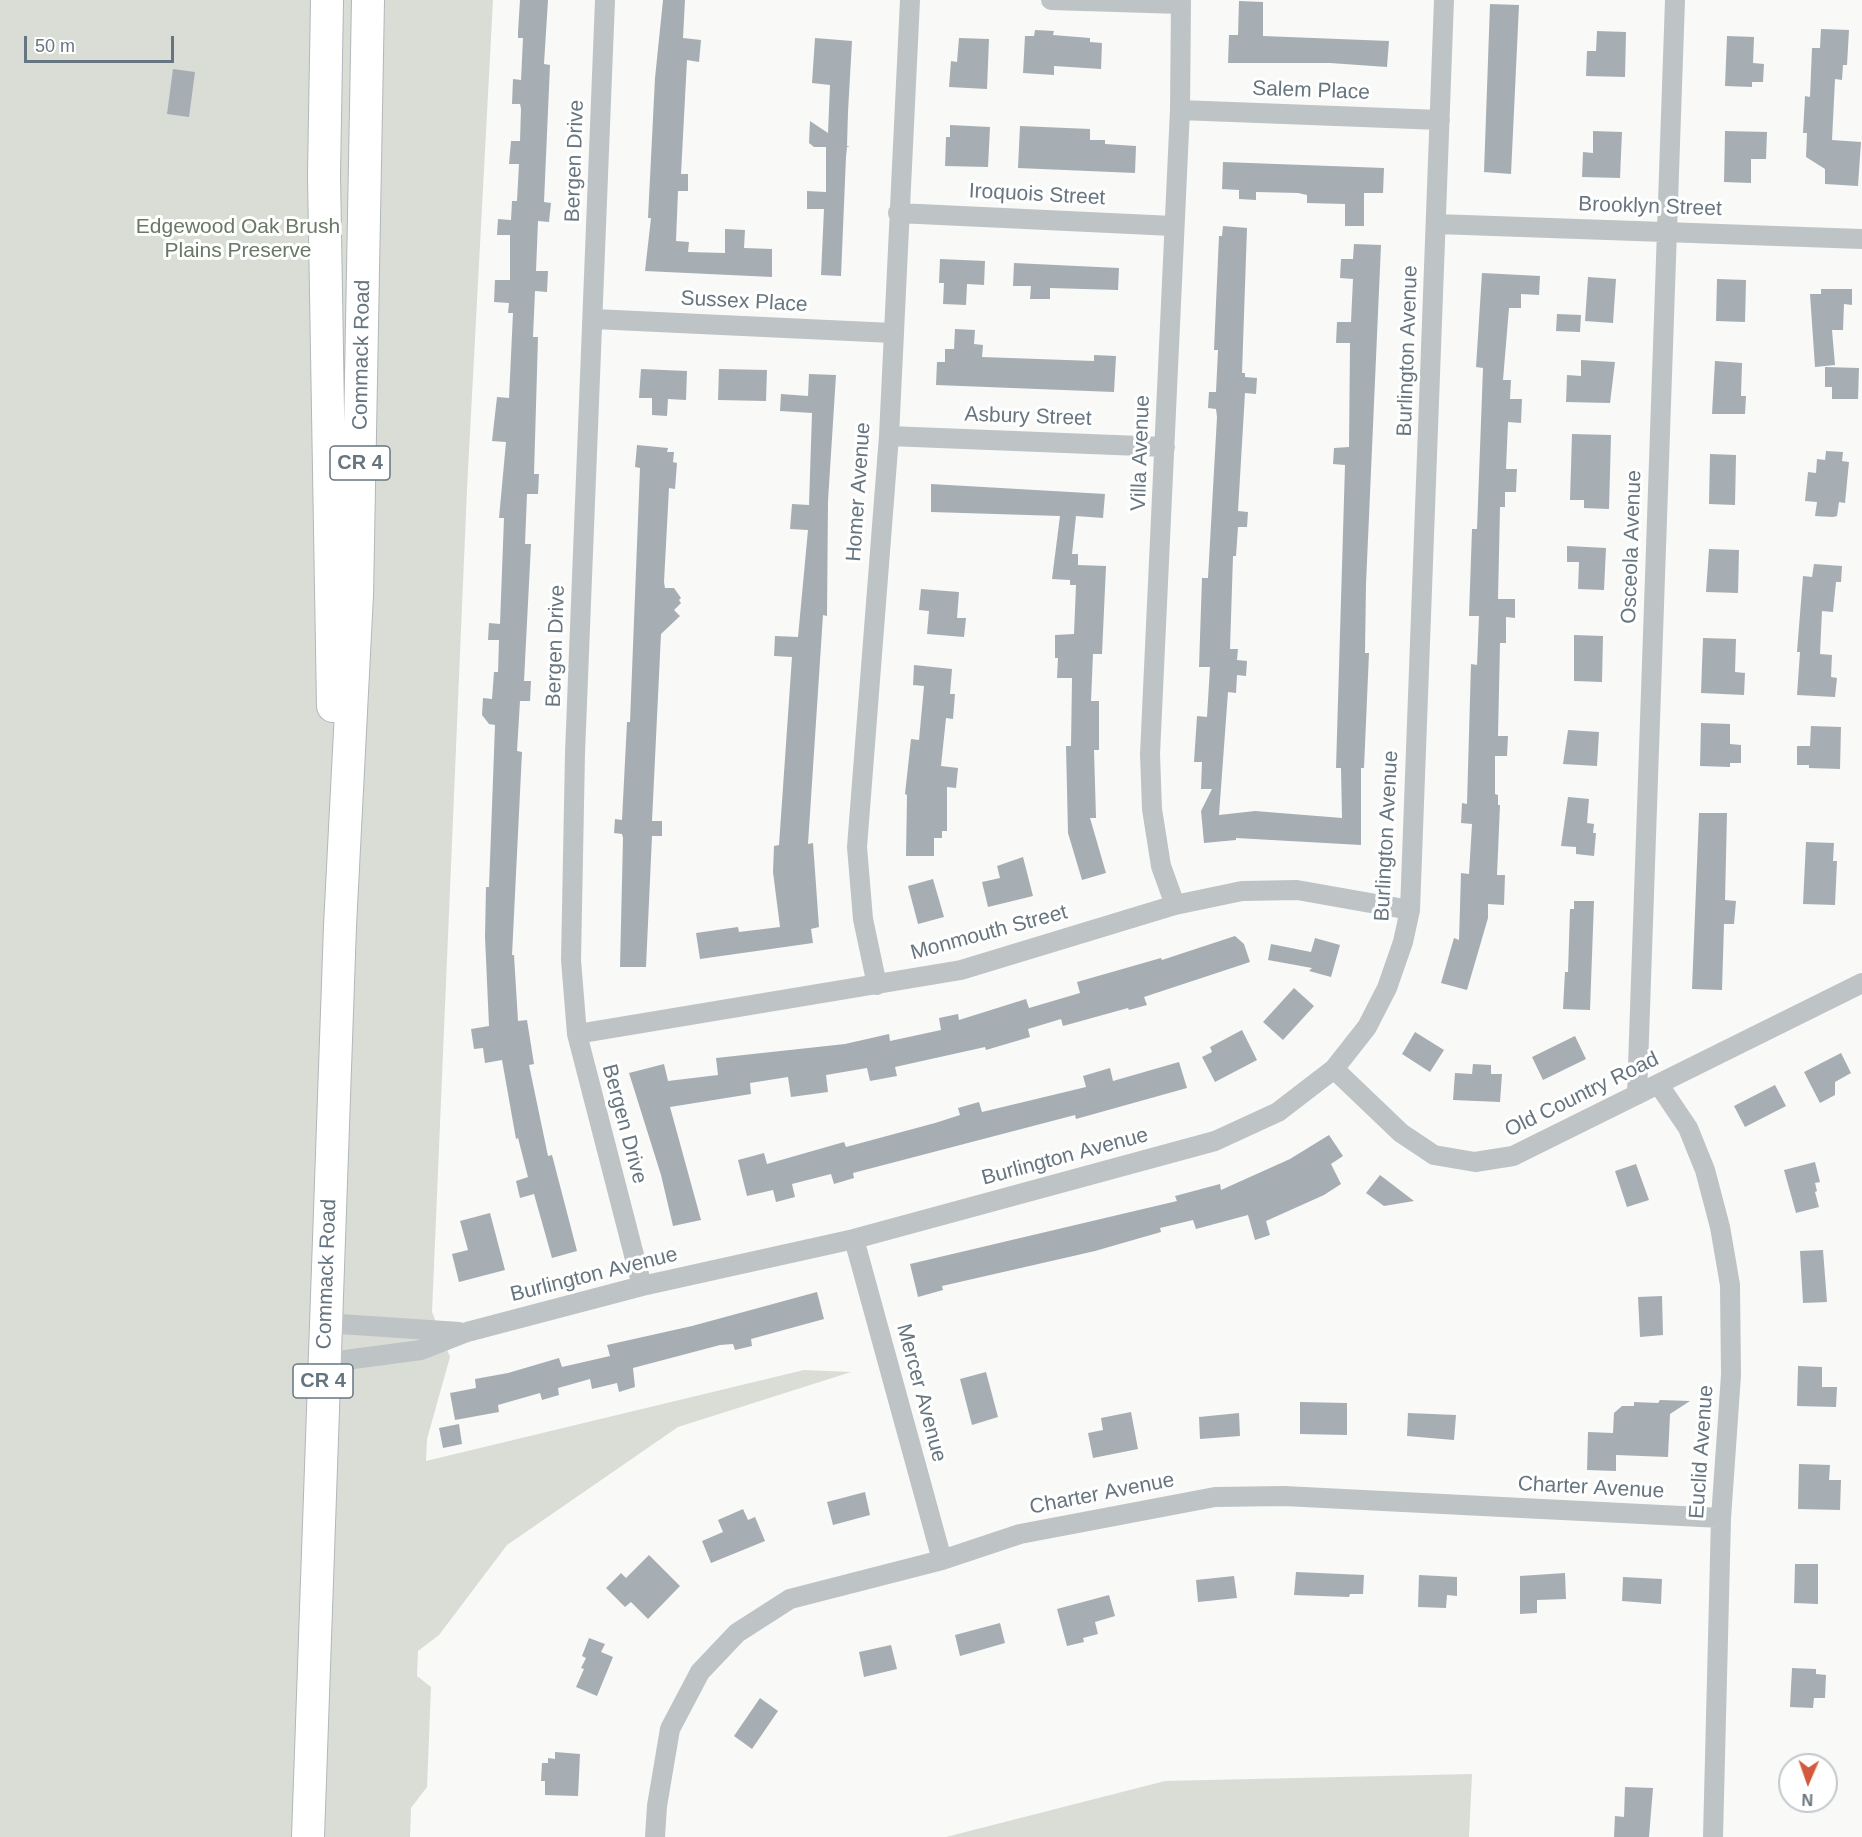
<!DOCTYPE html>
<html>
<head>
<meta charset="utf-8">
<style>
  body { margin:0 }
  #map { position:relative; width:1862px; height:1837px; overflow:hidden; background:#f9f9f7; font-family:Arial,sans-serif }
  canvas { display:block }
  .north { position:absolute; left:1778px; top:1753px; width:60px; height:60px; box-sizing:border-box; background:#fff; border:2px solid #c2c8cc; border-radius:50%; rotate:182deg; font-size:16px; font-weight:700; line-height:24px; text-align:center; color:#66757f }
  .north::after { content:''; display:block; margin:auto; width:21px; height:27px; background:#d25a3e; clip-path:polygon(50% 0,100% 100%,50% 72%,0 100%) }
  .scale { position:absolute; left:24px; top:36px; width:150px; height:27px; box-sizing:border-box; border:3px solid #66757f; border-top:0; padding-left:8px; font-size:18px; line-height:21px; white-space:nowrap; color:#66757f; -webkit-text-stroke:4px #fff; paint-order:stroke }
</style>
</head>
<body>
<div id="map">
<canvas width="1862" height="1837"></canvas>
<div class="north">N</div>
<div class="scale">50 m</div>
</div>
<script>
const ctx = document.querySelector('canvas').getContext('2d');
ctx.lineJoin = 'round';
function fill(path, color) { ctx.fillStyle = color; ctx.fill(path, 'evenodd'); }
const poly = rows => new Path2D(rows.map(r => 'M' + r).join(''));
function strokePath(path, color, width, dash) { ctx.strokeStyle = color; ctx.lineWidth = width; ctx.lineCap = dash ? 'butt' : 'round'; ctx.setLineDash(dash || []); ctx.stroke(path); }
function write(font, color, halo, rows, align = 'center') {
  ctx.font = font + ' Arial,sans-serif'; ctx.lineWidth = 6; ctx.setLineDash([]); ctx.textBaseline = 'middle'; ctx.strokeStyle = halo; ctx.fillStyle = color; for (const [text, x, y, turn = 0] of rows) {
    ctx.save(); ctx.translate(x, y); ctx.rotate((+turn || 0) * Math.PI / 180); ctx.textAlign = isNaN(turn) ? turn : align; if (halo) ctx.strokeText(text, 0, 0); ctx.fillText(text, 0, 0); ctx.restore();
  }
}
fill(poly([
  [0,0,493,0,467,489,432,1312,450,1357,427,1439,426,1461,804,1370,851,1372,678,1427,507,1545,439,1635,418,1651,417,1676,431,1687,427,1787,411,1808,410,1837,0,1837],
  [1472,1774,1469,1837,946,1837,1165,1781]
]), '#d9ddd6');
fill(poly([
  [520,0,548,0,544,64,550,65,544,202,551,203,549,222,538,221,536,271,548,271,547,292,535,291,533,337,538,337,534,474,539,474,538,494,527,494,525,544,531,544,524,681,531,681,530,701,520,701,517,751,522,752,512,955,514,955,518,1021,527,1020,534,1064,529,1065,548,1156,552,1155,577,1251,552,1258,534,1194,520,1198,516,1181,528,1177,518,1138,516,1139,502,1060,485,1063,483,1048,474,1049,471,1029,489,1026,485,937,486,887,489,887,495,725,489,724,482,715,483,698,492,699,494,672,498,672,499,640,488,640,489,623,500,624,504,518,499,518,506,442,492,441,497,397,509,398,513,313,508,313,509,303,494,302,495,280,510,280,510,235,497,235,498,219,511,220,512,201,517,201,519,164,509,164,511,141,520,141,521,109,520,104,512,104,513,79,521,80,523,38,518,38,518,32],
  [663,0,685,0,683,38,701,40,699,62,687,60,681,174,688,174,688,191,678,191,676,241,689,242,688,252,725,253,725,229,745,230,744,248,772,249,772,277,645,271,651,218,648,218,655,78],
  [1239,1,1263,2,1263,36,1389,41,1387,67,1330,63,1228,63,1229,35,1238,35],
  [1490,4,1519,5,1511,174,1484,172],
  [1821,29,1849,30,1847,65,1843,65,1842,80,1835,79,1832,140,1861,142,1858,186,1825,184,1825,169,1806,157,1807,133,1803,133,1805,96,1810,97,1812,48,1820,48],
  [1035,30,1054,31,1053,35,1090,38,1090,42,1102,43,1101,69,1054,66,1054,75,1023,73,1025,36,1034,36],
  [1597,31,1626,32,1625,77,1586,76,1587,51,1596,51],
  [1727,36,1754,37,1753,63,1764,64,1763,82,1752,82,1752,87,1725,86],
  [815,38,852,41,848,112,847,146,850,147,847,147,846,157,841,276,821,275,824,209,807,209,807,191,826,192,826,147,814,147,809,143,810,121,828,133,830,85,812,83],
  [959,38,989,39,987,89,949,87,951,61,957,62],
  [173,69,195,72,189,117,167,114],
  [950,125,990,127,988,167,945,166,946,137,950,137],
  [1020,126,1090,129,1090,140,1105,140,1105,144,1136,146,1135,173,1018,168],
  [1593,131,1622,132,1620,178,1582,177,1583,152,1593,153],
  [1725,131,1767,132,1766,159,1751,159,1751,183,1724,182],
  [1223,162,1384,168,1383,193,1364,193,1364,226,1345,226,1345,204,1307,203,1307,195,1298,193,1256,192,1256,200,1239,199,1239,190,1222,189],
  [1223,226,1247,228,1242,373,1245,373,1245,377,1257,378,1256,394,1245,393,1238,511,1248,512,1247,527,1238,527,1236,556,1233,556,1230,649,1238,649,1237,660,1247,661,1246,676,1237,675,1236,693,1228,692,1219,815,1255,811,1342,818,1341,768,1336,768,1345,465,1333,464,1334,448,1349,447,1350,343,1336,343,1337,322,1351,322,1353,279,1340,278,1341,259,1353,259,1354,244,1381,245,1366,584,1365,653,1369,653,1364,768,1361,768,1361,845,1236,838,1236,840,1204,843,1201,811,1212,789,1201,789,1202,762,1194,762,1197,716,1207,717,1210,667,1199,667,1202,578,1208,578,1217,417,1216,409,1208,408,1209,392,1216,392,1218,350,1214,350,1216,303,1219,236,1222,236],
  [940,259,985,261,984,285,967,284,966,305,943,304,944,283,939,283],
  [1014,263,1119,268,1118,290,1050,288,1050,299,1030,299,1031,286,1013,286],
  [1482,273,1540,276,1539,295,1521,294,1521,308,1509,308,1503,380,1511,380,1510,399,1522,399,1521,423,1508,422,1506,469,1517,469,1516,492,1505,492,1505,507,1500,507,1498,599,1515,599,1515,618,1506,617,1506,643,1500,643,1498,736,1508,736,1507,756,1495,756,1495,794,1498,795,1498,805,1500,805,1497,875,1505,875,1504,905,1488,904,1488,918,1467,990,1441,983,1454,938,1459,940,1461,873,1469,874,1472,824,1461,823,1462,803,1467,804,1471,664,1477,665,1479,616,1469,616,1472,529,1477,529,1483,368,1476,367],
  [1588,277,1616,279,1613,323,1585,321],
  [1717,279,1746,280,1745,322,1716,321],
  [1821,289,1852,289,1852,305,1844,304,1843,330,1832,330,1835,365,1815,367,1810,294,1821,294],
  [1557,314,1581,315,1580,332,1556,331],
  [955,329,975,330,974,344,983,345,982,357,1094,361,1094,355,1116,356,1114,392,936,385,937,362,945,362,945,349,954,349],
  [1581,360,1615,362,1610,403,1566,402,1567,375,1581,376],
  [1715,361,1742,363,1741,396,1746,396,1745,414,1712,414],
  [1825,367,1859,368,1858,399,1832,399,1832,387,1825,387],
  [641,369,687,371,686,400,668,399,667,416,652,415,652,398,639,398],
  [719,369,767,370,766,401,718,400],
  [809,374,836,375,828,501,827,616,823,615,808,844,813,843,819,927,811,929,813,943,700,959,696,933,738,927,739,932,780,927,773,872,774,846,779,845,792,657,774,656,775,636,798,637,808,530,790,529,792,504,809,505,812,413,780,411,781,394,808,396],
  [1572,434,1611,435,1609,509,1584,508,1584,500,1570,500],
  [637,445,668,448,667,452,674,452,673,462,677,463,675,489,669,488,664,582,665,588,674,588,681,598,679,600,681,603,674,610,680,616,661,634,652,821,662,821,662,836,652,836,646,967,620,967,623,838,622,834,614,833,615,819,622,820,627,722,630,722,640,468,635,467],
  [1826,451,1843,452,1842,461,1849,462,1845,503,1839,502,1837,516,1833,517,1815,516,1817,502,1805,501,1808,472,1816,473,1817,459,1825,460],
  [1710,454,1736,455,1735,505,1709,504],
  [931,484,1105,494,1103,518,1076,516,1072,554,1078,554,1078,565,1106,566,1102,654,1093,654,1091,701,1099,701,1099,750,1094,750,1096,818,1090,818,1106,873,1082,880,1068,833,1066,746,1071,746,1072,678,1057,678,1058,658,1055,658,1055,635,1074,634,1076,585,1070,585,1070,580,1052,579,1060,516,931,512],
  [1567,546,1606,548,1604,590,1578,589,1579,562,1567,562],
  [1709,549,1739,550,1738,593,1706,592],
  [1814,564,1842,566,1841,582,1836,582,1833,612,1822,611,1820,654,1832,655,1831,677,1837,678,1835,697,1797,695,1800,652,1797,652,1803,576,1812,577],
  [921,589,959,592,957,618,966,618,964,637,927,634,929,611,919,610],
  [1574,635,1603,636,1602,682,1574,681],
  [1703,638,1736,639,1735,672,1745,673,1744,695,1701,693],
  [914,665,952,669,950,694,955,694,953,719,946,718,941,766,958,768,956,788,947,787,947,831,942,831,942,838,934,838,934,856,906,856,907,795,905,794,911,739,919,740,924,686,913,685],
  [1701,723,1730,724,1730,744,1741,745,1741,763,1730,763,1730,767,1700,766],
  [1811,726,1841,727,1840,769,1809,768,1809,765,1797,765,1797,746,1810,746],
  [1568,730,1599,732,1597,766,1563,764],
  [1568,797,1589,799,1587,823,1594,824,1593,833,1596,833,1594,856,1576,854,1576,847,1561,846],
  [1699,813,1727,813,1725,900,1736,901,1734,924,1724,924,1722,990,1692,989],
  [1806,842,1834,843,1833,861,1837,861,1835,905,1803,904],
  [1023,857,1033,896,988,907,982,882,1000,878,997,866],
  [933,879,944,917,918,924,908,886],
  [1574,901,1594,901,1590,1010,1563,1009,1565,972,1568,972,1570,909,1574,909],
  [1235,936,1244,944,1250,962,1144,997,1147,1005,1129,1010,1128,1008,1063,1026,1061,1019,1028,1029,1030,1037,986,1050,985,1047,895,1067,897,1076,870,1081,867,1068,826,1075,828,1092,791,1097,788,1077,750,1083,751,1094,670,1107,701,1220,673,1226,661,1175,629,1073,664,1064,668,1081,718,1075,716,1058,845,1044,889,1034,890,1041,941,1030,939,1018,958,1014,959,1020,1026,999,1029,1008,1080,993,1077,982,1161,958,1162,960],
  [1315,938,1340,945,1331,977,1309,971,1312,968,1268,960,1271,944,1311,952],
  [1294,988,1314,1006,1283,1040,1263,1022],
  [1242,1030,1257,1060,1215,1082,1202,1057,1212,1052,1210,1047],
  [1415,1032,1444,1050,1430,1072,1402,1054],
  [1575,1036,1586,1059,1543,1080,1532,1057],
  [1841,1053,1851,1073,1835,1082,1835,1095,1820,1103,1804,1072],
  [1179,1062,1187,1088,1076,1119,1075,1115,853,1173,854,1178,834,1184,831,1174,792,1184,795,1197,776,1202,773,1190,747,1196,738,1160,764,1153,767,1164,844,1142,846,1147,935,1123,960,1115,958,1108,979,1102,982,1112,1086,1087,1083,1076,1110,1068,1113,1081],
  [1473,1064,1491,1065,1491,1074,1502,1074,1500,1102,1453,1100,1455,1073,1472,1074],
  [1775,1085,1786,1106,1745,1127,1734,1106],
  [1329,1135,1343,1156,1331,1164,1341,1184,1324,1195,1266,1221,1270,1235,1255,1240,1248,1215,1196,1229,1193,1220,1160,1228,1161,1232,1095,1251,942,1286,943,1290,918,1297,910,1264,1177,1201,1175,1196,1220,1184,1221,1190,1290,1159],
  [1815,1162,1820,1182,1815,1183,1817,1191,1815,1192,1819,1207,1796,1213,1784,1170],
  [1636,1164,1649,1200,1627,1207,1615,1171],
  [1380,1175,1414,1201,1384,1206,1366,1193],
  [490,1213,505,1270,459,1282,452,1254,468,1250,460,1221],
  [1823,1250,1827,1302,1803,1303,1800,1251],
  [817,1292,824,1319,751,1339,752,1346,735,1350,733,1344,720,1345,633,1368,635,1387,619,1392,617,1383,592,1389,590,1379,558,1388,559,1395,542,1400,540,1393,498,1405,499,1412,455,1420,450,1393,476,1388,475,1379,508,1373,559,1358,562,1367,610,1356,607,1345,692,1326],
  [1662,1296,1663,1335,1640,1337,1638,1297],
  [1798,1366,1822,1367,1822,1387,1837,1387,1836,1407,1797,1406],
  [986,1372,998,1417,972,1425,960,1379],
  [1660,1400,1690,1401,1670,1414,1668,1457,1616,1455,1616,1471,1587,1470,1588,1432,1613,1433,1614,1413,1622,1406,1634,1406,1634,1402,1658,1403],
  [1300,1402,1347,1403,1347,1435,1300,1434],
  [1131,1412,1138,1449,1093,1458,1088,1433,1103,1430,1101,1418],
  [1239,1413,1240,1436,1200,1439,1199,1417],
  [1408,1413,1456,1415,1454,1440,1407,1436],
  [459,1424,462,1444,443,1448,439,1428],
  [1799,1464,1830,1465,1829,1480,1841,1480,1840,1510,1798,1509],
  [865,1492,870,1515,833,1525,827,1502],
  [743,1509,748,1520,755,1517,765,1541,711,1563,702,1541,723,1532,718,1520],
  [649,1555,680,1586,648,1619,631,1602,625,1607,606,1588,621,1573,626,1578],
  [1795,1564,1818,1564,1818,1604,1794,1603],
  [1296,1572,1364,1575,1363,1594,1350,1594,1349,1597,1294,1595],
  [1565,1573,1566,1599,1537,1600,1537,1613,1520,1614,1520,1576],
  [1419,1575,1457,1577,1457,1596,1447,1595,1446,1608,1418,1607],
  [1234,1576,1237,1598,1198,1602,1196,1580],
  [1623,1577,1662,1579,1661,1604,1622,1601],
  [1109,1595,1115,1616,1095,1622,1098,1634,1083,1638,1084,1642,1067,1646,1057,1609],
  [1000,1623,1005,1643,960,1656,955,1635],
  [589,1638,605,1644,601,1652,613,1657,597,1696,576,1687,584,1669,581,1668,586,1658,582,1656],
  [891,1645,897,1669,864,1677,859,1652],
  [1792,1668,1816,1669,1816,1674,1826,1675,1825,1698,1814,1698,1813,1708,1790,1707],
  [760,1698,778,1711,752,1749,734,1736],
  [555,1752,580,1754,578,1796,545,1795,545,1781,541,1781,542,1763,548,1763,548,1758,555,1759],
  [1625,1787,1653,1788,1649,1837,1614,1837,1615,1816,1624,1817]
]), '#a6aeb3');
const primary = poly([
  [327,0,324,175,333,706],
  [308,1837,340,926,357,595,368,0]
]);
strokePath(primary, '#b2b7bb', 34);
strokePath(poly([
  [605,0,575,753,571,960,577,1034,642,1286],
  [1051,0,1181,4],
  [1180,110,1440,120],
  [898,213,1173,226],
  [1437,224,1862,239],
  [594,319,892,333],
  [889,436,1165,447],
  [1175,905,1161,866,1152,809,1150,754,1180,110,1181,0],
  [877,985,863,919,857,847,889,436,910,0],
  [577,1034,961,970,1175,905,1242,891,1297,890,1410,910],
  [1334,1069,1401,1133,1434,1155,1475,1162,1513,1156,1862,983],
  [1659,1085,1688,1128,1705,1170,1720,1227,1730,1285,1731,1375,1721,1518,1713,1837],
  [1637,1095,1675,0],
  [854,1239,942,1560],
  [325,1323,459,1332],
  [323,1363,421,1350,467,1332,642,1286,854,1239,1215,1141,1278,1112,1334,1069,1367,1027,1387,988,1403,942,1410,910,1444,0],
  [655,1837,657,1806,670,1729,700,1672,737,1633,790,1599,942,1560,1020,1534,1215,1497,1284,1496,1721,1518]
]), '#bec3c6', 20);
strokePath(primary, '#fff', 32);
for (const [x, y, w] of [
  [360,463,60],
  [323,1381,60]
]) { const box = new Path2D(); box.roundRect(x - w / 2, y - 17, w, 34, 4.5); ctx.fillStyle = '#fff'; ctx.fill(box); strokePath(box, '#66757f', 1.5); }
write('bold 20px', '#66757f', null, [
  ["CR 4",360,463],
  ["CR 4",323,1381]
]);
write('21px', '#66757f', '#fff', [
  ["Salem Place",1311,91,2],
  ["Bergen Drive",575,161,-88],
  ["Iroquois Street",1037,195,3],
  ["Brooklyn Street",1650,207,2],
  ["Sussex Place",744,302,3],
  ["Burlington Avenue",1408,351,-88],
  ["Commack Road",362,355,-89],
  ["Asbury Street",1028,417,2],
  ["Villa Avenue",1141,453,-88],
  ["Homer Avenue",859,492,-86],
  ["Osceola Avenue",1632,547,-88],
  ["Bergen Drive",556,646,-88],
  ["Burlington Avenue",1387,836,-87],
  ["Monmouth Street",989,933,-15],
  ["Old Country Road",1582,1095,-26],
  ["Bergen Drive",624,1124,75],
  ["Burlington Avenue",1065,1157,-15],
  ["Commack Road",327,1274,-88],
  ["Burlington Avenue",594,1275,-14],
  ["Mercer Avenue",921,1393,75],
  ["Euclid Avenue",1702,1452,-86],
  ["Charter Avenue",1591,1488,3],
  ["Charter Avenue",1102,1494,-11]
]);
write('21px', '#697865', '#fff', [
  ["Edgewood Oak Brush",238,227],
  ["Plains Preserve",238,251]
]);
</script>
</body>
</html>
